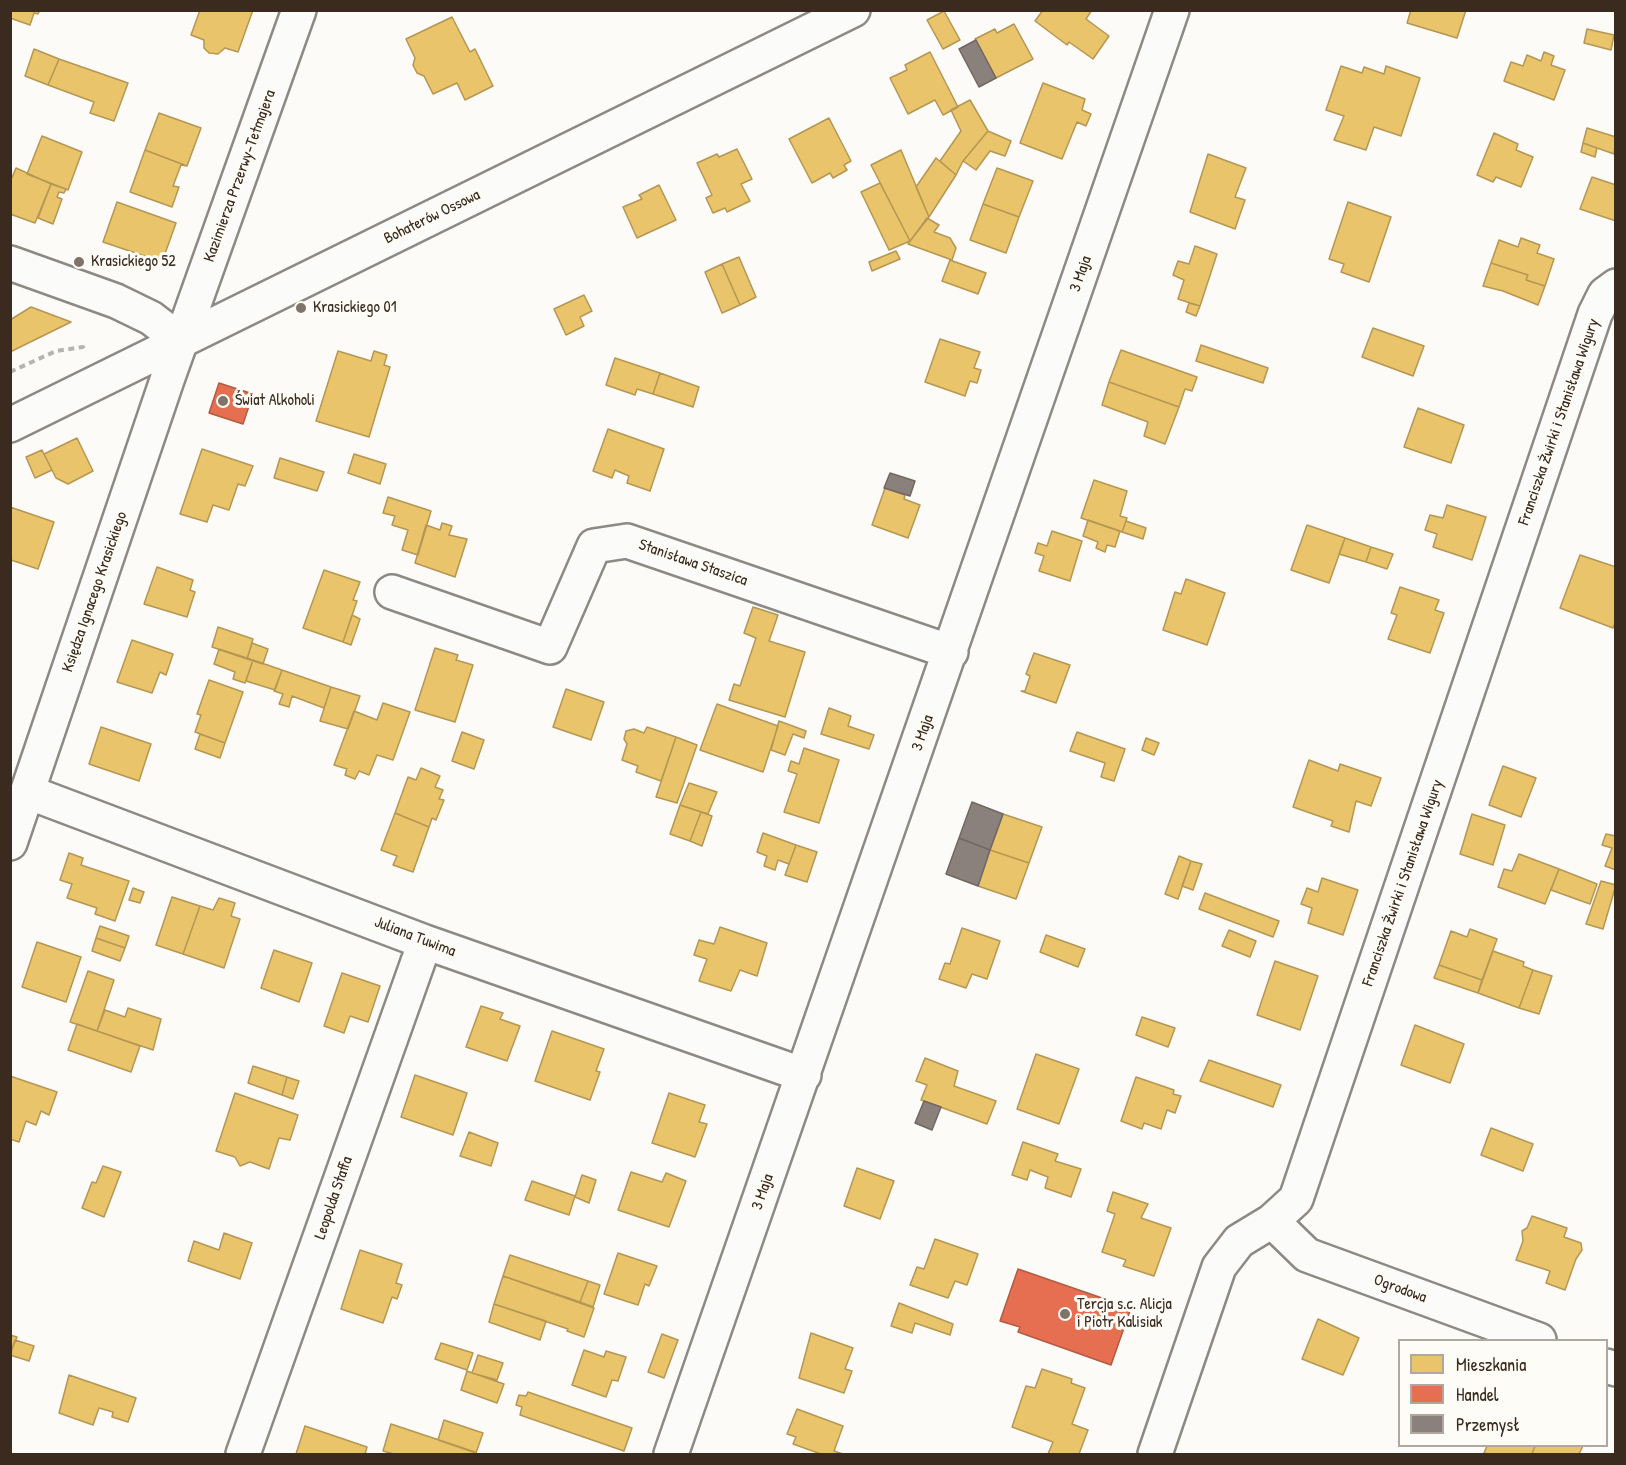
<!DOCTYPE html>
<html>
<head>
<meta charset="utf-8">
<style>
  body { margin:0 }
  #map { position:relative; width:1626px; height:1465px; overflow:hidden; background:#fcfbf8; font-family:"Patrick Hand",sans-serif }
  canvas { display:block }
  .frame { position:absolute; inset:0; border:12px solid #3b2a1e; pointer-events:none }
  .legend { position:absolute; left:1398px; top:1339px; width:210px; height:108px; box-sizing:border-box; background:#fdfcf7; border:2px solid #afa8a0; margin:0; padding:8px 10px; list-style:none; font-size:18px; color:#3b2a1e }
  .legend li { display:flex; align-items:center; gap:12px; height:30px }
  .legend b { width:30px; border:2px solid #afa8a0 }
</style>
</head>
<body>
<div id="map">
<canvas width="1626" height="1465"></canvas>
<div class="frame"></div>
<ul class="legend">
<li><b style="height:16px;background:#e9c46a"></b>Mieszkania</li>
<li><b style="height:16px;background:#e76f51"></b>Handel</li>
<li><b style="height:16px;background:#8a817c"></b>Przemysł</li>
</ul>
</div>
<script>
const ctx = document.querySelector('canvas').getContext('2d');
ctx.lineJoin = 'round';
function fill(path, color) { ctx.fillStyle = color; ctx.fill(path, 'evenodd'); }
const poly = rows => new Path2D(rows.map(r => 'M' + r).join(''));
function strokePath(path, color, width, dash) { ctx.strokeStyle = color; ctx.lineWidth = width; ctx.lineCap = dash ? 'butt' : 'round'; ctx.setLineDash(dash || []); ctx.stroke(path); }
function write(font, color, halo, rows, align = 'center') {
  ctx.font = font + ' "Patrick Hand",sans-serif'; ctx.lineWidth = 6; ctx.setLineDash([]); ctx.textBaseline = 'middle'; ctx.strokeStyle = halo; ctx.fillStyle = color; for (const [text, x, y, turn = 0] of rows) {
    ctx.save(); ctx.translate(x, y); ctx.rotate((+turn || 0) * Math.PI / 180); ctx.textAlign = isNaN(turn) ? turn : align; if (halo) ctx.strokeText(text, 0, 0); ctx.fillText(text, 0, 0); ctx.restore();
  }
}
const homes = poly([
  [10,10,40,10,38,14,34,13,30,25,10,18,10,10],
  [200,10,253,10,238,52,225,48,218,54,209,53,204,48,204,40,191,35,200,10],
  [1043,10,1092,10,1086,19,1109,36,1093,59,1069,42,1067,45,1035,21,1043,10],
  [1411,10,1466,10,1457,38,1407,23,1411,10],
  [944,11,960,40,943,49,927,20,944,11],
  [452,17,470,52,475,49,493,86,465,100,457,83,433,94,424,76,417,73,413,65,415,58,406,39,452,17],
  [1014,24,1033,59,996,78,975,39,995,29,997,33,1014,24],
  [1587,29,1614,35,1611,50,1584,43,1587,29],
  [34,49,59,59,48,85,25,76,34,49],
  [930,52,958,107,943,115,935,100,908,114,890,78,907,70,905,65,930,52],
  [1544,52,1554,56,1551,65,1565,70,1554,100,1504,81,1511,62,1523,66,1527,55,1541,61,1544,52],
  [59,59,128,83,114,121,90,113,94,102,48,85,59,59],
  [1341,66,1362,73,1364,67,1384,74,1386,66,1420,78,1401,136,1374,127,1366,150,1334,140,1344,116,1326,110,1341,66],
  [1043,83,1085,99,1082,110,1091,114,1086,126,1077,122,1062,159,1020,143,1043,83],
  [970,100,988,131,963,161,956,175,940,161,961,131,951,110,970,100],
  [159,113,201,128,187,166,145,150,159,113],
  [829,118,851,161,844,165,847,170,833,178,830,173,812,183,789,139,829,118],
  [1587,128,1616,137,1614,154,1583,143,1587,128],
  [988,131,1011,141,1005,156,990,151,976,170,963,161,988,131],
  [1494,133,1518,144,1516,150,1533,157,1521,187,1496,177,1493,182,1477,175,1494,133],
  [42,136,82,152,68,190,27,174,42,136],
  [1583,143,1597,148,1595,157,1581,152,1583,143],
  [737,149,752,179,741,184,750,201,727,212,725,208,713,213,706,198,712,195,697,163,717,154,719,157,737,149],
  [145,150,187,166,181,165,173,186,179,187,172,207,130,192,145,150],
  [901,150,929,217,910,241,871,165,901,150],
  [1208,154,1246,168,1235,197,1245,200,1235,229,1190,212,1208,154],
  [936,158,956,175,929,217,916,187,936,158],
  [16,168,51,184,35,223,10,214,10,182,16,168],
  [997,168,1033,181,1019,217,983,204,997,168],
  [1592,177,1616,185,1616,221,1580,209,1592,177],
  [880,183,910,241,889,250,861,192,880,183],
  [51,184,66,189,64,193,59,192,57,197,62,199,53,224,38,218,51,184],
  [659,185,676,220,637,238,623,207,642,199,639,195,659,185],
  [117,202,176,223,162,262,103,242,117,202],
  [1348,202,1391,217,1369,282,1341,272,1344,264,1329,259,1348,202],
  [983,204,1019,217,1006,253,970,240,983,204],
  [927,218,939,225,934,232,950,238,956,248,952,260,908,244,927,218],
  [1521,238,1540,245,1537,253,1554,259,1545,286,1526,280,1528,275,1491,263,1499,240,1518,247,1521,238],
  [1195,246,1217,254,1200,306,1178,299,1184,280,1173,275,1178,261,1189,264,1195,246],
  [896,251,900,259,872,271,869,262,896,251],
  [739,257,756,297,740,305,722,264,739,257],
  [950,260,986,273,978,294,942,281,950,260],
  [1491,263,1528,275,1526,280,1545,286,1538,305,1503,291,1483,286,1491,263],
  [722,264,740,305,722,313,705,272,722,264],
  [584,295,592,311,580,317,584,326,566,335,554,309,584,295],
  [1189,303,1200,306,1196,316,1186,312,1189,303],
  [31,307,71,322,10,352,10,320,31,307],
  [1373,328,1424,346,1413,376,1362,357,1373,328],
  [940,339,980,352,974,368,981,370,977,383,970,381,965,396,925,382,940,339],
  [1201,345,1268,368,1263,383,1196,361,1201,345],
  [1121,350,1197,377,1192,391,1185,389,1179,407,1109,382,1121,350],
  [338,351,371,361,374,351,387,355,384,365,390,367,369,437,316,421,338,351],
  [615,358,660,373,653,394,637,389,635,395,606,385,615,358],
  [660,373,699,387,693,407,653,394,660,373],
  [1109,382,1179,407,1165,444,1144,436,1148,422,1102,405,1109,382],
  [1418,408,1464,425,1451,463,1404,447,1418,408],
  [608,429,664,449,650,491,627,483,629,476,615,470,612,478,593,471,608,429],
  [77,438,93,471,68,484,56,478,44,454,77,438],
  [202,449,253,466,245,486,238,484,229,510,213,505,207,522,180,514,202,449],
  [42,450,52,470,35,478,26,457,42,450],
  [354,454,386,464,380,484,348,473,354,454],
  [280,458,324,472,317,491,274,478,280,458],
  [1094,480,1127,491,1120,516,1127,518,1122,532,1081,518,1094,480],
  [885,488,905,495,904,499,920,505,908,538,872,525,885,488],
  [388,497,431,511,418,555,402,550,408,530,392,525,395,516,383,513,388,497],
  [1447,505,1486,517,1472,560,1433,547,1437,534,1425,530,1430,515,1443,518,1447,505],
  [10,507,54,522,38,569,11,560,10,562,10,507],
  [1088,520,1120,531,1115,547,1107,545,1105,552,1096,548,1098,542,1083,536,1088,520],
  [1126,521,1146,528,1143,539,1122,532,1126,521],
  [442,523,452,526,449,535,467,539,455,577,415,563,426,525,440,530,442,523],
  [1307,525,1345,538,1329,583,1291,570,1307,525],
  [1052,531,1082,541,1070,581,1039,571,1044,556,1035,553,1038,543,1047,546,1052,531],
  [1345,538,1371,547,1366,562,1339,554,1345,538],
  [1371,547,1393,554,1387,569,1366,562,1371,547],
  [1580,555,1616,567,1616,621,1613,628,1560,608,1580,555],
  [157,567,193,580,190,590,195,592,187,617,144,604,157,567],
  [324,570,360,582,353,600,357,601,343,642,303,628,324,570],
  [1186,579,1225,593,1207,645,1163,630,1175,592,1181,594,1186,579],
  [1400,587,1439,600,1435,610,1444,613,1430,653,1388,639,1397,615,1391,613,1400,587],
  [753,607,778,615,769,641,805,652,785,717,729,700,734,684,740,686,756,638,744,633,753,607],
  [352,615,360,619,351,645,343,642,352,615],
  [218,627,253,639,247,659,212,647,218,627],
  [132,640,173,654,166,675,160,672,152,693,117,682,132,640],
  [252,643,268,649,263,664,247,659,252,643],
  [435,648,458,655,456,660,473,665,455,722,415,710,435,648],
  [219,649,253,660,245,683,233,679,235,672,214,664,219,649],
  [1034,653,1070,665,1056,703,1021,691,1025,691,1030,676,1026,674,1034,653],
  [253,660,282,670,275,690,246,681,253,660],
  [282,670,331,687,324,708,292,696,289,707,279,704,283,694,274,691,282,670],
  [209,680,243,692,225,743,195,732,201,715,197,714,209,680],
  [331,687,360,696,348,729,320,721,331,687],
  [566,689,604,702,591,740,553,727,566,689],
  [383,703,410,712,393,760,377,755,369,775,359,771,355,779,345,775,347,769,334,765,354,711,377,720,383,703],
  [717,704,778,726,763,772,700,750,717,704],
  [829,708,851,716,848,726,874,735,869,749,821,734,829,708],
  [779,721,806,731,804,738,793,734,785,755,771,750,779,721],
  [101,727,151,744,139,781,89,764,101,727],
  [647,727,676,737,661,781,636,772,638,766,622,760,627,744,624,739,626,731,634,729,644,733,647,727],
  [462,732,484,740,474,769,452,761,462,732],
  [1077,732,1125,749,1114,781,1101,777,1105,763,1070,751,1077,732],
  [200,734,225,743,220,758,195,749,200,734],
  [676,737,697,745,677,803,656,797,676,737],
  [1146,738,1159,743,1154,755,1142,750,1146,738],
  [804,748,839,760,819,823,784,812,797,774,788,771,791,761,799,764,804,748],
  [1309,760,1338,771,1340,764,1381,778,1371,806,1356,801,1349,832,1331,826,1333,821,1293,807,1309,760],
  [1503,766,1536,778,1521,817,1489,805,1503,766],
  [421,768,440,776,435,787,443,790,439,799,444,800,436,820,432,818,429,827,395,813,408,777,416,780,421,768],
  [689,783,717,792,708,814,680,805,689,783],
  [680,805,701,812,690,841,670,834,680,805],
  [701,812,712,816,702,846,690,841,701,812],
  [395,813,429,827,413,872,393,865,397,856,381,850,395,813],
  [1003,814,1042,827,1029,863,990,850,1003,814],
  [1472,814,1505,825,1493,865,1460,854,1472,814],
  [763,833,796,845,789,864,778,860,775,870,764,866,767,856,757,852,763,833],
  [1606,834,1616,836,1616,870,1605,866,1612,848,1602,845,1606,834],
  [796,845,817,852,807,882,785,875,796,845],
  [990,850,1029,863,1016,899,978,886,990,850],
  [69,853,83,858,81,865,129,881,115,921,95,914,97,908,67,898,72,884,60,880,69,853],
  [1519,854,1559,869,1545,904,1498,887,1504,869,1512,871,1519,854],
  [1179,856,1191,861,1178,899,1165,894,1179,856],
  [1191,861,1202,864,1193,890,1182,886,1191,861],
  [1559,869,1597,884,1590,904,1551,890,1559,869],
  [1322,878,1358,890,1343,935,1308,923,1312,908,1301,904,1307,888,1318,892,1322,878],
  [1601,881,1616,885,1603,929,1586,924,1601,881],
  [133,888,144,892,140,903,129,900,133,888],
  [1205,893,1279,921,1273,937,1199,909,1205,893],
  [172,897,200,906,183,954,156,945,172,897],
  [219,898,235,903,231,916,240,919,224,968,183,954,200,906,213,910,219,898],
  [100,926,129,936,125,948,96,938,100,926],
  [720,927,767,943,757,976,740,970,731,991,699,981,707,959,694,955,699,940,714,944,720,927],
  [962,928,1000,941,987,979,972,974,966,988,939,979,945,963,950,964,962,928],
  [1470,929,1497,939,1482,980,1439,965,1451,931,1467,937,1470,929],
  [1229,930,1256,941,1250,957,1222,946,1229,930],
  [1046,935,1085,949,1078,967,1040,952,1046,935],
  [96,938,125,948,120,961,92,951,96,938],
  [37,942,81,957,66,1002,22,987,37,942],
  [274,950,312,963,299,1002,261,988,274,950],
  [1493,951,1524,962,1523,966,1533,970,1519,1008,1478,993,1493,951],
  [1275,961,1318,976,1300,1030,1257,1015,1275,961],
  [1439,965,1482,980,1478,993,1434,978,1439,965],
  [1533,970,1552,976,1539,1014,1519,1008,1533,970],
  [88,971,114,980,97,1031,70,1022,88,971],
  [342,973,380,986,368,1022,350,1016,344,1033,324,1026,342,973],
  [481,1006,503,1013,500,1019,520,1026,507,1061,466,1047,481,1006],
  [128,1008,161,1019,153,1050,97,1031,105,1010,125,1017,128,1008],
  [1142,1017,1175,1028,1168,1047,1136,1035,1142,1017],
  [77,1024,140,1046,131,1072,68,1050,77,1024],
  [1415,1025,1464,1044,1450,1083,1401,1065,1415,1025],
  [552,1031,604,1049,596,1071,600,1072,590,1100,535,1081,552,1031],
  [1036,1054,1079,1069,1059,1124,1017,1109,1036,1054],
  [925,1058,958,1071,954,1086,996,1101,987,1124,921,1100,927,1085,916,1081,925,1058],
  [1209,1060,1281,1085,1273,1107,1200,1081,1209,1060],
  [253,1066,287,1077,282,1095,248,1083,253,1066],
  [415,1075,467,1093,453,1135,401,1117,415,1075],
  [10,1076,57,1092,49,1115,41,1111,36,1125,26,1121,19,1142,10,1139,10,1076],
  [287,1077,299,1081,293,1099,282,1095,287,1077],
  [1136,1077,1174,1090,1173,1094,1181,1096,1175,1113,1167,1110,1161,1129,1144,1123,1142,1129,1121,1121,1136,1077],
  [235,1093,298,1115,290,1140,279,1138,269,1169,250,1162,240,1166,235,1157,216,1151,235,1093],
  [669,1093,705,1105,699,1122,707,1124,695,1157,652,1143,669,1093],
  [1491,1128,1533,1144,1523,1171,1481,1155,1491,1128],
  [469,1132,498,1143,491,1166,460,1156,469,1132],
  [1023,1142,1058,1154,1055,1161,1081,1169,1071,1197,1045,1188,1048,1177,1030,1170,1027,1180,1012,1175,1023,1142],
  [103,1166,121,1172,104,1217,82,1208,92,1182,96,1183,103,1166],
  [857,1168,894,1181,880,1219,844,1206,857,1168],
  [631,1172,662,1182,666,1173,686,1181,669,1227,618,1210,631,1172],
  [582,1175,596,1180,589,1203,575,1197,582,1175],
  [532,1181,575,1196,569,1215,525,1200,532,1181],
  [1113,1192,1148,1204,1141,1218,1171,1228,1154,1276,1123,1266,1126,1260,1102,1252,1115,1214,1107,1211,1113,1192],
  [1532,1216,1567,1228,1564,1237,1581,1243,1582,1250,1576,1259,1565,1290,1546,1283,1550,1271,1516,1260,1523,1241,1522,1231,1527,1228,1532,1216],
  [224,1233,252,1243,240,1279,188,1261,194,1241,219,1250,224,1233],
  [935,1239,978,1254,967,1285,955,1281,948,1298,910,1285,917,1267,924,1269,935,1239],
  [360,1250,402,1264,396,1283,402,1285,397,1299,392,1297,383,1323,341,1309,360,1250],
  [618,1253,657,1266,649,1286,645,1284,638,1305,604,1294,618,1253],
  [510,1255,588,1281,580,1302,503,1276,510,1255],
  [503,1276,594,1308,584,1337,567,1331,568,1329,494,1304,503,1276],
  [588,1281,600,1285,593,1307,580,1302,588,1281],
  [899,1303,953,1324,950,1335,915,1323,912,1333,891,1326,899,1303],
  [494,1304,546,1321,540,1340,489,1322,494,1304],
  [1318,1319,1359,1338,1343,1375,1302,1359,1318,1319],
  [811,1333,853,1348,845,1369,852,1371,844,1393,799,1378,811,1333],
  [662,1334,678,1340,664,1378,648,1372,662,1334],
  [10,1335,17,1337,10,1354,10,1335],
  [15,1340,34,1346,29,1361,10,1355,15,1340],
  [441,1343,473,1353,467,1370,435,1359,441,1343],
  [584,1350,604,1357,606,1351,626,1357,618,1381,612,1380,606,1397,572,1385,584,1350],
  [478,1355,503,1363,497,1380,472,1373,478,1355],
  [1042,1369,1072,1379,1071,1383,1085,1388,1072,1424,1088,1430,1079,1454,1048,1454,1053,1442,1012,1427,1026,1386,1035,1388,1042,1369],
  [467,1371,504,1384,497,1403,461,1390,467,1371],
  [69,1375,136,1398,128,1422,112,1417,113,1412,99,1408,93,1425,59,1413,69,1375],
  [528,1392,632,1428,624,1451,520,1415,522,1407,516,1405,519,1395,526,1396,528,1392],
  [797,1409,843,1426,834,1451,843,1454,821,1454,793,1444,796,1437,787,1434,797,1409],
  [444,1420,483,1433,476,1453,438,1440,444,1420],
  [391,1424,475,1452,474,1454,394,1454,383,1451,391,1424],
  [305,1426,367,1447,365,1454,296,1454,305,1426],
  [1487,1446,1535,1446,1532,1454,1488,1454,1484,1453,1487,1446],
  [1535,1446,1583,1446,1579,1454,1532,1454,1535,1446]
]);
fill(homes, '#e9c46a');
strokePath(homes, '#b59653', 1.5);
const shops = poly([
  [219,383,253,394,243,424,209,413,219,383],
  [1018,1269,1131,1308,1111,1365,1018,1332,1020,1327,1000,1321,1018,1269]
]);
fill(shops, '#e76f51');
strokePath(shops, '#b35a42', 1.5);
const industry = poly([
  [976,40,996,78,979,87,959,49,976,40],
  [890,473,915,481,910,496,884,488,890,473],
  [972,802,1003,814,990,850,959,838,972,802],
  [959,838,990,850,978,886,946,874,959,838],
  [924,1101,941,1107,932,1130,915,1123,924,1101]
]);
fill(industry, '#8a817c');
strokePath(industry, '#726760', 1.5);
const street = poly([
  [10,263,116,301,151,318,181,341],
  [10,425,853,10],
  [392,592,550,647,594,546,627,541,951,652],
  [28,792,425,942,804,1075],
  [10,843,167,380,299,10],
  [1272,1221,1307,1255,1539,1340],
  [1606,1366,1616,1369],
  [243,1454,425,942],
  [671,1454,1172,10],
  [1155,1454,1219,1267,1239,1241,1272,1221,1296,1199,1595,314,1605,294,1616,286]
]);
strokePath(street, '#8d8985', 38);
strokePath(poly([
  [10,372,56,351,83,347,86,352]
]), '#b6b4b1', 4, [6, 4.5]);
strokePath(street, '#fbfbf9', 33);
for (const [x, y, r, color] of [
  [79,262,6,"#7f736a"],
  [301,308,6,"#7f736a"],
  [223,401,6,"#7f736a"],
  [1065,1314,6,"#7f736a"]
]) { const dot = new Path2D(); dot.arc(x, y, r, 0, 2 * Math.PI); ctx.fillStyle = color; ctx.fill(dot); strokePath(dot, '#fdfcf7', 2); }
write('16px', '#3b2a1e', '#fdfcf7', [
  ["Kazimierza Przerwy-Tetmajera",240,176,-70],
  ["Bohaterów Ossowa",432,217,-26],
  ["3 Maja",1081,274,-71],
  ["Franciszka Żwirki i Stanisława Wigury",1559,422,-71],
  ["Stanisława Staszica",693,563,19],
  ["Księdza Ignacego Krasickiego",95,592,-71],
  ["3 Maja",923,733,-71],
  ["Franciszka Żwirki i Stanisława Wigury",1403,883,-71],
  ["Juliana Tuwima",415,937,21],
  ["3 Maja",763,1192,-71],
  ["Leopolda Staffa",334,1198,-71],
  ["Ogrodowa",1400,1289,20]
]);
write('16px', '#3b2a1e', '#fdfcf7', [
  ["Krasickiego 52",91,262],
  ["Krasickiego 01",313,308],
  ["Świat Alkoholi",235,401],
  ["Tercja s.c. Alicja",1077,1305],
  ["i Piotr Kalisiak",1077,1323]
], 'left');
</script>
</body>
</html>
